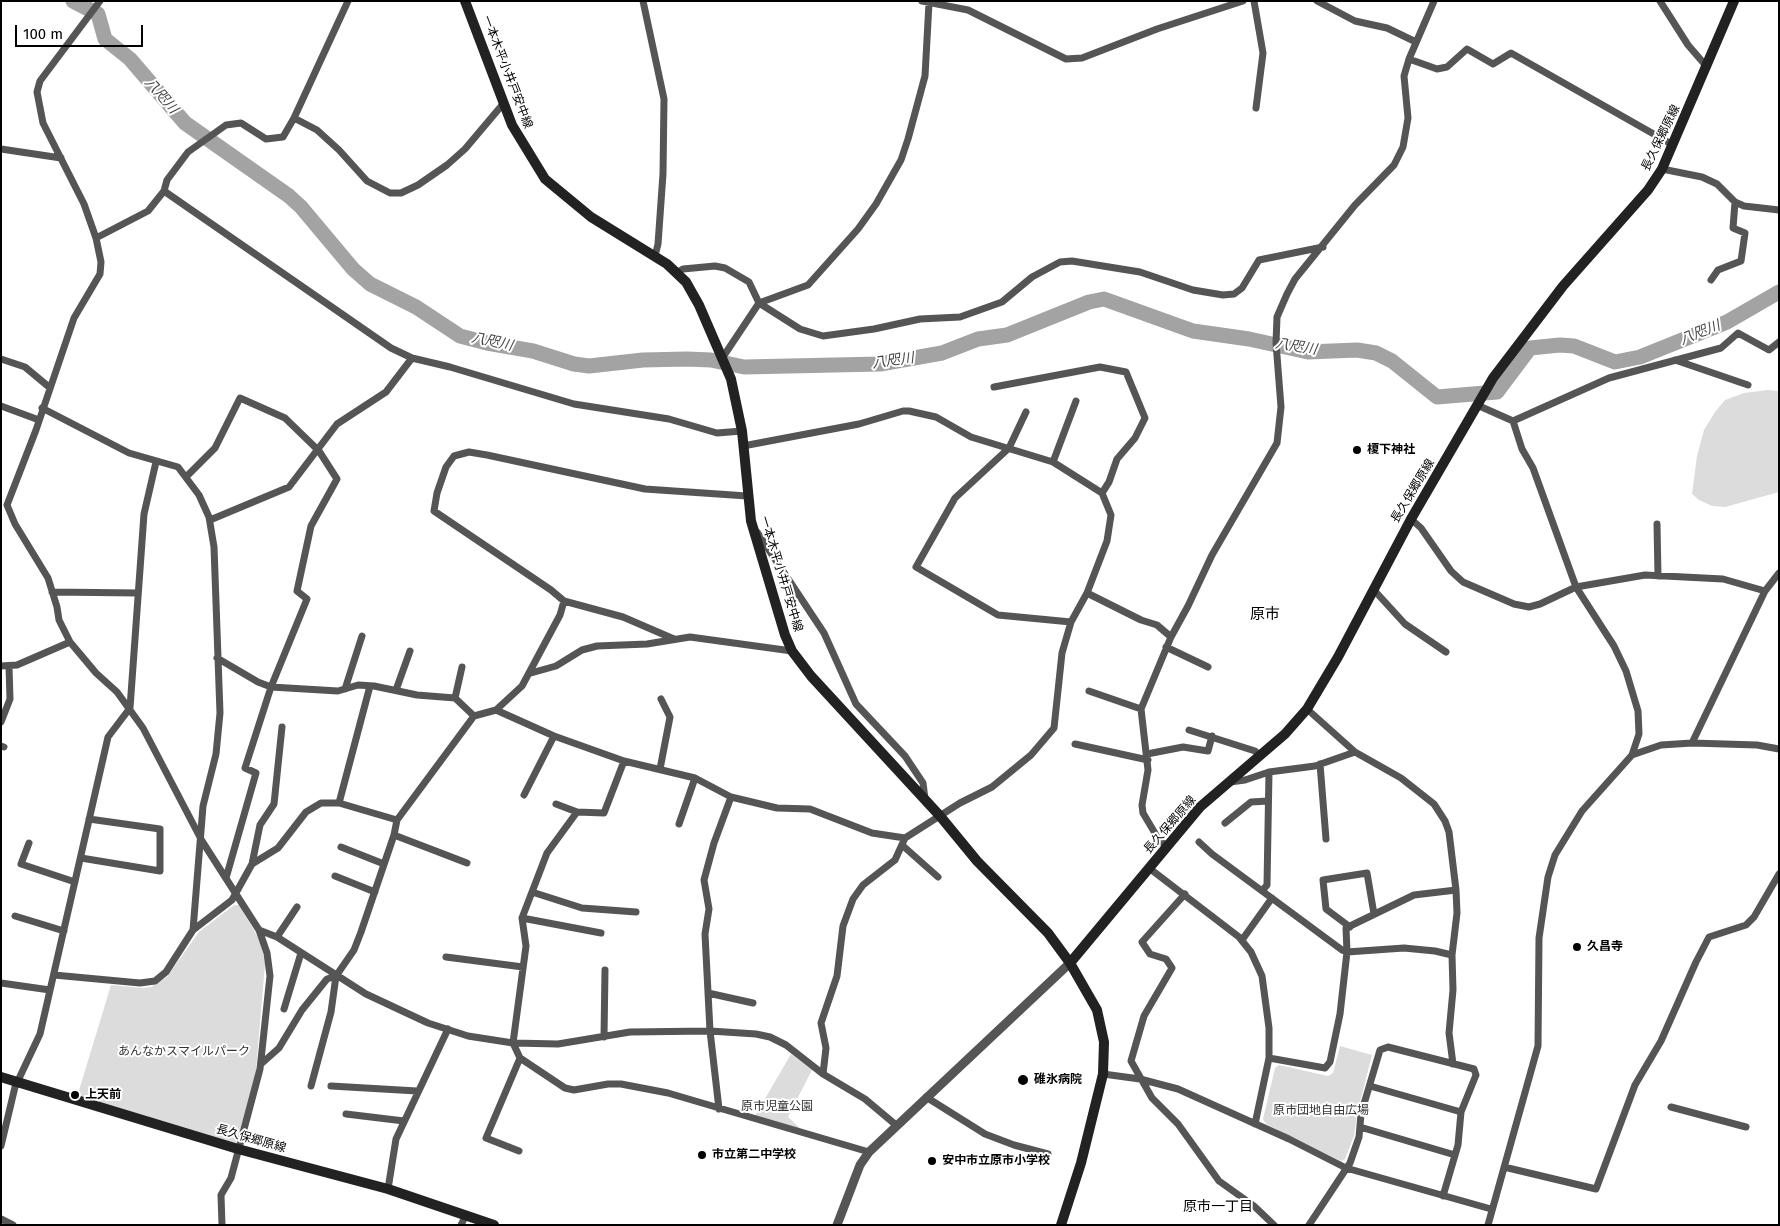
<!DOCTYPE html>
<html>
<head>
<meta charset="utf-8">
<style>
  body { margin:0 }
  #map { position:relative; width:1780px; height:1226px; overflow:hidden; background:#fff; font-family:"Fira Sans",sans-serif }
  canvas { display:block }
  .frame { position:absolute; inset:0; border:2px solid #000; pointer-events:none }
  .scale { position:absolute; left:15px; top:25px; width:128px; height:22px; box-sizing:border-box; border:2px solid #000; border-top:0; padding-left:6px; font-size:15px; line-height:18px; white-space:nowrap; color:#000; -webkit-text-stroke:4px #fff; paint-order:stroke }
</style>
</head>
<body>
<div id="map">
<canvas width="1780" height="1226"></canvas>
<div class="frame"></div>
<div class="scale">100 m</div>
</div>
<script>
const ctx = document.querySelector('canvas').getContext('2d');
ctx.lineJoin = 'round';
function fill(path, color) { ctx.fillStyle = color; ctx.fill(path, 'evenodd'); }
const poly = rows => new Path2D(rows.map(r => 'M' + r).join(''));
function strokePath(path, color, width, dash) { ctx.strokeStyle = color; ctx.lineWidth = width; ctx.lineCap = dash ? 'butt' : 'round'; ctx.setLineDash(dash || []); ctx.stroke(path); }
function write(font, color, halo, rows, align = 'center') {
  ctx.font = font + ' "Fira Sans","Noto Sans JP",sans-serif'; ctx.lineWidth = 4; ctx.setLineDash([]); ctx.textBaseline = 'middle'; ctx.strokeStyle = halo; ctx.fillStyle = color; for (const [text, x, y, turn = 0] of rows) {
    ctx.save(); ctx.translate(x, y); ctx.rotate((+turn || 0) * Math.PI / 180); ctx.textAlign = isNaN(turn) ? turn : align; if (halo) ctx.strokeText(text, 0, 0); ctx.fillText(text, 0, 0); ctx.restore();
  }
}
fill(poly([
  [1768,390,1779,391,1779,492,1725,507,1712,506,1699,500,1692,494,1697,456,1704,430,1715,412,1725,400,1744,393],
  [234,905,239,905,255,932,262,946,265,964,255,1082,236,1144,77,1097,111,985,142,988,151,987,167,977,199,932],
  [1340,1046,1372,1055,1357,1114,1354,1136,1345,1159,1341,1161,1266,1124,1263,1119,1275,1068,1279,1065,1328,1076,1333,1073],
  [791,1054,812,1070,788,1117,801,1129,755,1116]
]), '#dcdcdc');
strokePath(poly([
  [73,1,98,14,105,39,130,59,185,123,289,196,301,207,353,269,370,284,416,307,460,336,487,343,533,351,574,364,589,366,643,360,687,359,711,360,744,367,880,364,942,353,978,339,1007,335,1089,302,1104,299,1193,331,1249,339,1308,352,1357,350,1376,353,1392,361,1437,397,1497,392,1530,348,1560,345,1574,346,1615,362,1640,357,1727,322,1779,292]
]), '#a3a3a3', 15);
strokePath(poly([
  [100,1,40,81,37,92,43,123,84,204,96,238,101,262,100,274,74,318,36,430,7,505,15,524,48,578,57,607,59,620,70,642,96,673,117,692,143,728,202,841,259,930,267,953,270,976,260,1069,231,1178,221,1195,222,1225],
  [643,1,664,99,663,174,658,244,655,256],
  [922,1,968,10,1066,59,1082,58,1157,29,1243,1],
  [1254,1,1263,53,1256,108],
  [1317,1,1355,21,1387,28,1416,42],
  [1660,1,1688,45,1707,67],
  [1409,59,1437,69,1447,67,1467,49,1493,64,1511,53,1673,145],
  [294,118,317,130,339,150,367,181,390,193,401,193,418,185,447,165,465,149,503,104],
  [1,149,61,158],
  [1662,169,1702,177,1717,184,1735,202,1744,206,1779,210],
  [164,191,391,348,412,358,450,367,574,404,669,419,717,433,742,431],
  [96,238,148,211,164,191,167,180,188,152,226,125,241,123,266,139,283,137,294,118,348,1],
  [676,273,683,269,715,266,725,268,749,282,759,303,800,329,823,336,874,329,920,319,960,317,1002,302,1032,277,1060,262,1072,261,1140,272,1193,290,1223,295,1234,294,1242,288,1259,260,1323,247],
  [1711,280,1718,270,1741,261,1745,233,1733,228,1735,202],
  [723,357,759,303,808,285,858,229,876,204,901,160,908,139,925,76,929,3],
  [1,359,25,367,49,387],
  [1675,360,1748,385],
  [994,387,1100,367,1126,372,1145,418,1135,438,1117,459,1109,482,1102,493],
  [1477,405,1513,421,1522,449,1533,468,1576,587,1614,646,1626,671,1638,711,1639,734,1632,755,1582,811,1555,855,1548,877,1539,938,1538,1046,1488,1225],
  [1,406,39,420],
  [42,408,129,453,178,467,199,495,209,517,214,547,220,713,216,754,203,806,193,930],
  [1026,412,1009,448,955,498,916,567,998,615,1071,622],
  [1513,421,1609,378,1721,348,1738,333,1769,350,1779,342],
  [743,446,859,424,903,411,909,411,936,417,971,437,1053,462,1102,493,1111,515,1107,541,1087,593,1071,622,1062,653,1054,728,1031,755,992,787,960,803,905,838,895,860,863,885,853,899,843,926,837,976,821,1023,826,1048,823,1074],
  [1053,462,1076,401],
  [186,477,215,448,240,398,285,418,319,451,337,479,311,526,297,591,307,599,271,687,245,768,256,773,226,878],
  [1411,519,1421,528,1451,571,1463,582,1514,604,1529,607,1540,604,1576,587,1645,575,1723,579,1765,591],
  [210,520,289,487,337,424,386,392,412,358],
  [1657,524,1658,576],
  [757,532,824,633,856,704,905,756,923,783,925,799],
  [1373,589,1405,624,1446,652],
  [52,592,138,593],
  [1087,593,1141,620,1157,625,1171,637],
  [564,601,623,617,674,639],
  [1166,647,1208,667],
  [217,658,258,682,271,687,338,691,358,685,374,686,417,695,455,698,474,716],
  [1,666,17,665,70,642],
  [531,673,556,666,582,650,597,646,647,644,690,637,792,651],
  [345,689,362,636],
  [396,690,410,651],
  [1089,691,1141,709],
  [455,698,462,667],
  [1307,709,1355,752],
  [496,710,554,736,624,761,695,778,731,797,777,808,810,809,872,833,905,838],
  [1,722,10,699,9,666],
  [1189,730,1255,751,1260,756],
  [1692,743,1765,591,1779,573],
  [1075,744,1148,760],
  [1,746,4,747],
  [1147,754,1183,747,1208,751,1212,736],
  [1632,755,1661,745,1692,743,1757,745,1779,749],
  [1320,764,1326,839],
  [660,769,670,717,661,699],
  [1230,782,1245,780,1269,772,1315,766,1355,752,1401,778,1434,804,1445,821,1449,832,1456,890,1457,913,1452,955,1453,990,1449,1033,1453,1064],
  [524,795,554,736],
  [339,803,370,686],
  [556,804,577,812,604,813,624,761],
  [577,812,547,853,522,918,526,946,513,1043,520,1058,565,1088,574,1090,608,1084,621,1084,668,1093,869,1152],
  [1225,823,1251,802,1268,801],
  [679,824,695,778],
  [394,835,467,863],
  [1199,842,1212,854,1342,950,1347,952],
  [29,843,21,864,75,882],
  [902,845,938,877],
  [1167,846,1159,840,1143,813,1142,805,1148,770,1141,709,1171,637,1188,606,1212,555,1277,443,1281,407,1276,343,1277,317,1287,294,1295,279,1355,205,1394,165,1403,147,1408,118,1404,76,1409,59,1434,1],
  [341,847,384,864],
  [81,858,160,871,160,829,89,819],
  [252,864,260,825,274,804,282,727],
  [1149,868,1239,937,1251,952,1262,976,1269,1028,1269,1058,1255,1124],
  [335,876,375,892],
  [1262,891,1267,885,1269,772],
  [532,892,582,908,636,912],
  [1185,894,1142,942,1150,954,1166,959,1172,968,1144,1016,1131,1061,1152,1098,1178,1124,1219,1181,1254,1206,1274,1225],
  [15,916,64,931],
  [522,918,601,933],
  [1350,927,1326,909,1323,880,1367,873,1374,914],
  [259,930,277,937,366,994,428,1023,468,1036,513,1043,558,1044,630,1032,710,1031,756,1034,770,1037,786,1045,823,1074,865,1099,896,1125],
  [277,937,297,907],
  [1242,940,1272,898],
  [1347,952,1346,928,1414,895,1456,890],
  [446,957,523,967],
  [54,975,140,983,155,981,166,972,193,930,232,900,252,864,278,848,306,812,321,803,339,803,397,820],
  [1,983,50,990],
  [708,993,753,1003],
  [284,1009,301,953],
  [604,1037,605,970],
  [1269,1058,1325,1068,1330,1062,1340,1014,1347,952,1404,948,1435,951,1452,955],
  [261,1064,279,1048,302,1010,327,979,336,976],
  [1103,1074,1140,1079,1178,1089,1289,1139,1346,1168,1491,1209],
  [311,1086,331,1012,336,976,354,950,361,932,394,835,397,820,474,716,496,710,522,686,560,615,564,601,551,590,434,511,437,493,446,467,454,456,469,452,487,455,645,489,747,496],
  [331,1086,417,1091],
  [1370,1086,1461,1112],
  [926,1097,985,1134,1014,1145,1048,1154],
  [1671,1107,1746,1127],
  [719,1109,710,1031,705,934,709,909,704,880,714,843,731,797],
  [346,1114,404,1121],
  [1360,1127,1455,1155],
  [1,1146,15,1087,40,1034,108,737,130,708,144,514,156,462],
  [519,1151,486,1138,520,1058],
  [1504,1167,1596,1189,1635,1085,1661,1041,1696,962,1709,937,1746,925,1754,917,1779,874],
  [388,1189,396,1139,448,1029],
  [1,1219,13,1225],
  [461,1225,466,1215],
  [1309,1225,1350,1163,1359,1137,1361,1114,1380,1050,1388,1047,1474,1069,1476,1075,1461,1112,1458,1145,1443,1196]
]), '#555', 7);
strokePath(poly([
  [837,1225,860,1165,869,1152,1070,963]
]), '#555', 9);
strokePath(poly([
  [465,1,512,125,545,179,591,217,667,264,686,282,699,305,731,379,742,431,751,521,785,635,792,651,811,676,940,816,977,861,1048,933,1070,963,1097,1010,1104,1042,1103,1074,1081,1163,1061,1225],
  [1070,963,1200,807,1285,734,1307,709,1338,657,1411,519,1493,378,1563,286,1648,190,1662,169,1734,1],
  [1,1077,238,1149,388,1189,494,1225]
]), '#222', 10);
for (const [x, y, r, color] of [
  [1357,450,5,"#000"],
  [1577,947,5,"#000"],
  [1023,1080,6,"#000"],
  [75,1095,5,"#000"],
  [702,1155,5,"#000"],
  [932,1161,5,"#000"]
]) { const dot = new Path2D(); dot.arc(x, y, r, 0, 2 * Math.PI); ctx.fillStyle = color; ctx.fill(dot); strokePath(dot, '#fff', 2); }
write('12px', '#000', '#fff', [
  ["一本木平小井戸安中線",507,72,69],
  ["長久保郷原線",1661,138,-64],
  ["長久保郷原線",1413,491,-59],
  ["一本木平小井戸安中線",781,574,73],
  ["長久保郷原線",1170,825,-49],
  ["長久保郷原線",251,1139,16]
]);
write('bold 12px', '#000', '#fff', [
  ["榎下神社",1367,450],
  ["久昌寺",1587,947],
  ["碓氷病院",1034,1080],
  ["上天前",85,1095],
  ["市立第二中学校",712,1155],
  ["安中市立原市小学校",942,1161]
], 'left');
write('12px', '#333', '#fff', [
  ["あんなかスマイルパーク",184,1052],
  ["原市児童公園",777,1107],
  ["原市団地自由広場",1321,1111]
]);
write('italic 14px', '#444', '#fff', [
  ["八咫川",161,96,49],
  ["八咫川",1700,333,-22],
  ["八咫川",492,342,12],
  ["八咫川",1296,347,9],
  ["八咫川",893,361,-8]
]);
write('14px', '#000', '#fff', [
  ["原市一丁目",1218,1207]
]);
write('15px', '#000', '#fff', [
  ["原市",1265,615]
]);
</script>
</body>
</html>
